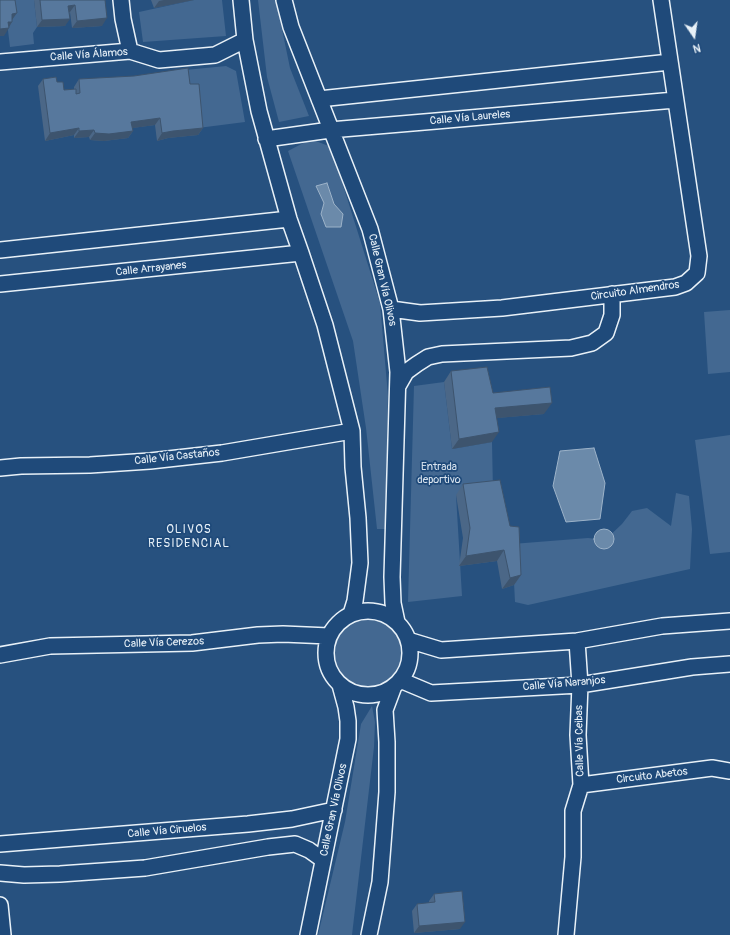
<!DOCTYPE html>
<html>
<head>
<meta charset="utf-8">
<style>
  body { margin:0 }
  #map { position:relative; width:730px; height:935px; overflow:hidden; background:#27517f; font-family:Pangolin,sans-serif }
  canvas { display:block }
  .north { position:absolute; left:674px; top:16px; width:40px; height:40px; -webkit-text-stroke:3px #1f4a7a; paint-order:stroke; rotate:167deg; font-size:11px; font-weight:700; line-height:16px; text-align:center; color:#e8f1f8 }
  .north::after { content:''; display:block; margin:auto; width:14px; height:18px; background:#e8f1f8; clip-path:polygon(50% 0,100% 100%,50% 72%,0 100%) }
</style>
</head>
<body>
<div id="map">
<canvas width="730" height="935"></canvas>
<div class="north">N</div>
</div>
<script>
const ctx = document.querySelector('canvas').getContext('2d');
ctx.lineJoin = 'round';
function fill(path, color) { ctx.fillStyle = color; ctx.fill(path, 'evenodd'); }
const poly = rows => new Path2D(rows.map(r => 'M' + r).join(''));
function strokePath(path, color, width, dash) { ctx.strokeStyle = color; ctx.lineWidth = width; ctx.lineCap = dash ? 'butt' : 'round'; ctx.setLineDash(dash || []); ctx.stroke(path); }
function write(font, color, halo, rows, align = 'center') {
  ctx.font = font + ' Pangolin,sans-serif'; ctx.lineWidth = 3.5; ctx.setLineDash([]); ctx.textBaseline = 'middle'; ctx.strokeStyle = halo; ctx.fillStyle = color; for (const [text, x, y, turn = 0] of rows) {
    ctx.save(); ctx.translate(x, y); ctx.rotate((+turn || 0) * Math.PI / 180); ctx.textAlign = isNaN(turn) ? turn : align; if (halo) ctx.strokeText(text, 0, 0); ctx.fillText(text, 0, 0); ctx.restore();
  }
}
fill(poly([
  [9,0,34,0,37,27,33,33,34,44,10,47,7,22],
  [194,0,222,0,226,36,143,42,139,12],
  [258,0,276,0,290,68,309,116,279,122,267,77],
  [226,66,236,71,245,122,198,128,185,70],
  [311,139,331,147,380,303,388,396,385,529,377,529,366,428,353,341,288,151],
  [730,310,730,372,708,374,704,312],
  [444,382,452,449,492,442,493,491,456,495,462,596,408,602,414,386],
  [730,435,730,552,710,554,695,440],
  [676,493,689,496,692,529,690,569,528,605,515,602,512,544,588,538,605,540,622,524,632,511,647,508,671,526],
  '333 655a36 36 0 1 1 72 0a36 36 0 1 1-72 0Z',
  [372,706,375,722,374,747,352,935,318,935,345,822,361,724]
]), '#436891');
const water = poly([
  [327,183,334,204,343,214,341,227,326,227,321,214,324,203,316,186,327,183],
  [594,448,605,483,600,519,566,522,553,486,560,451,594,448],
  '594 539a10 10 0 1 1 20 0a10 10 0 1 1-20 0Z'
]);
fill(water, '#6b8aaa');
strokePath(water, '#9db3c9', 1);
const street = poly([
  [121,0,123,19,130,51],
  [241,0,245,40,259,111,289,219,301,253,325,325,352,431,353,467,358,518,360,563,355,601,351,614],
  [284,0,291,27,370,229,391,309,398,372,392,577,393,603,397,622],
  [0,62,130,51,159,60,215,55,245,40],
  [319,99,670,62],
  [266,139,330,130,436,121,675,100],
  [0,250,289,219],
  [0,284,301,253],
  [391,309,420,313,502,308,675,287,686,283,697,273,699,256,661,0],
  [398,386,406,372,417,364,428,357,442,354,571,348,592,343,606,333,612,315,612,294],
  [0,468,21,466,90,465,150,461,222,453,352,431],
  '326 653a42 42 0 1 1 84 0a42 42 0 1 1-84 0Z',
  [408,640,441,650,577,641,662,626,730,621],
  [0,655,50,646,192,643,258,635,283,634,329,636],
  [400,680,431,693,580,685,692,667,730,664],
  [581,785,712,768,730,771],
  [0,844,248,824,292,819,334,810],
  [0,873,24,875,60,874,145,868,268,847,295,844,309,850,323,860],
  [0,905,3,935],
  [308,935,348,739,348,721,346,707,340,685],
  [369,935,380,882,383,844,387,792,387,742,385,710,394,686],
  [566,935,573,857,573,811,581,785,578,735,580,685,577,641]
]);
strokePath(street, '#e8f1f8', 18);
strokePath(street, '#1f4a7a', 15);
fill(poly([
  [34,0,105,0,102,26,72,28,70,12,65,26,37,27],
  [151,0,194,0,154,8],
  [43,79,57,82,64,90,74,89,74,87,79,79,190,84,203,128,198,135,168,138,157,141,155,125,132,128,133,131,128,138,104,141,90,140,89,137,74,138,74,135,45,141,38,86],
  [451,371,493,393,544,414,496,418,492,442,452,449,444,382],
  [463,484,521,575,514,585,502,589,497,561,459,566,463,538,456,495],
  [434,894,460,929,414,933,412,911,417,904,429,903,429,901]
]), '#4b6787');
fill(poly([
  [164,0,194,0,154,8,159,1],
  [75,5,70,12,63,13,68,6],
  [17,13,12,20,12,14],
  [107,18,102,26,72,28,77,21],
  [70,19,65,26,37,27,42,20],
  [8,22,12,22,8,29,9,28,4,36,0,36,0,29],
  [160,118,155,125,126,129,131,122],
  [79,128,74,135,45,141,50,133],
  [203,128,198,135,168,138,157,141,162,133,173,131],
  [94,130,89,137,74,138,79,131],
  [133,131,128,138,104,141,90,140,95,133],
  [552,403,544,414,487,419,495,408],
  [499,432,492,442,452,449,459,439],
  [504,550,497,561,459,566,466,556],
  [521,575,514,585,502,589,510,578],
  [465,922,460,929,414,933,419,926]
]), '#3d546e');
const building = poly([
  [0,0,15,0,17,13,12,14,12,22,8,22,9,28,0,29,0,0],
  [40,0,105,0,107,18,77,21,75,5,68,6,70,19,42,20,40,0],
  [188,68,190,84,199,84,203,128,173,131,162,133,160,118,131,122,133,131,109,134,95,133,94,130,79,131,79,128,50,133,43,79,56,77,57,82,63,82,64,90,76,89,76,94,80,93,79,79,134,76,188,68],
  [487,367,493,393,550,387,552,403,495,408,499,432,459,439,451,371,487,367],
  [500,480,510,526,519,527,521,575,510,578,504,550,466,556,470,528,463,484,500,480],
  [462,891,465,922,419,926,417,904,435,902,434,894,462,891]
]);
fill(building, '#57789d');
strokePath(building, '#3d546e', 1);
write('11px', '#e8f1f8', '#1f4a7a', [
  ["Calle Vía Álamos",89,55,-4],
  ["Calle Vía Laureles",470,118,-5],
  ["Calle Arrayanes",151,269,-6],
  ["Calle Gran Vía Olivos",382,280,77],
  ["Circuito Almendros",635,291,-8],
  ["Calle Vía Castaños",177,457,-6],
  ["Calle Vía Cerezos",164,643,-2],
  ["Calle Vía Naranjos",564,684,-5],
  ["Calle Vía Ceibas",580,741,-91],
  ["Circuito Abetos",652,776,-7],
  ["Calle Gran Vía Olivos",334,810,-78],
  ["Calle Vía Ciruelos",167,831,-5]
]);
write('11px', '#d8e3ee', '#1f4a7a', [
  ["Entrada",439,467],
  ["deportivo",439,480]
]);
ctx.letterSpacing = '1px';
write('12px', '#e8f1f8', '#1f4a7a', [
  ["OLIVOS",189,530],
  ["RESIDENCIAL",189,544]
]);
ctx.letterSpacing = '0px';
</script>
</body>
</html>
